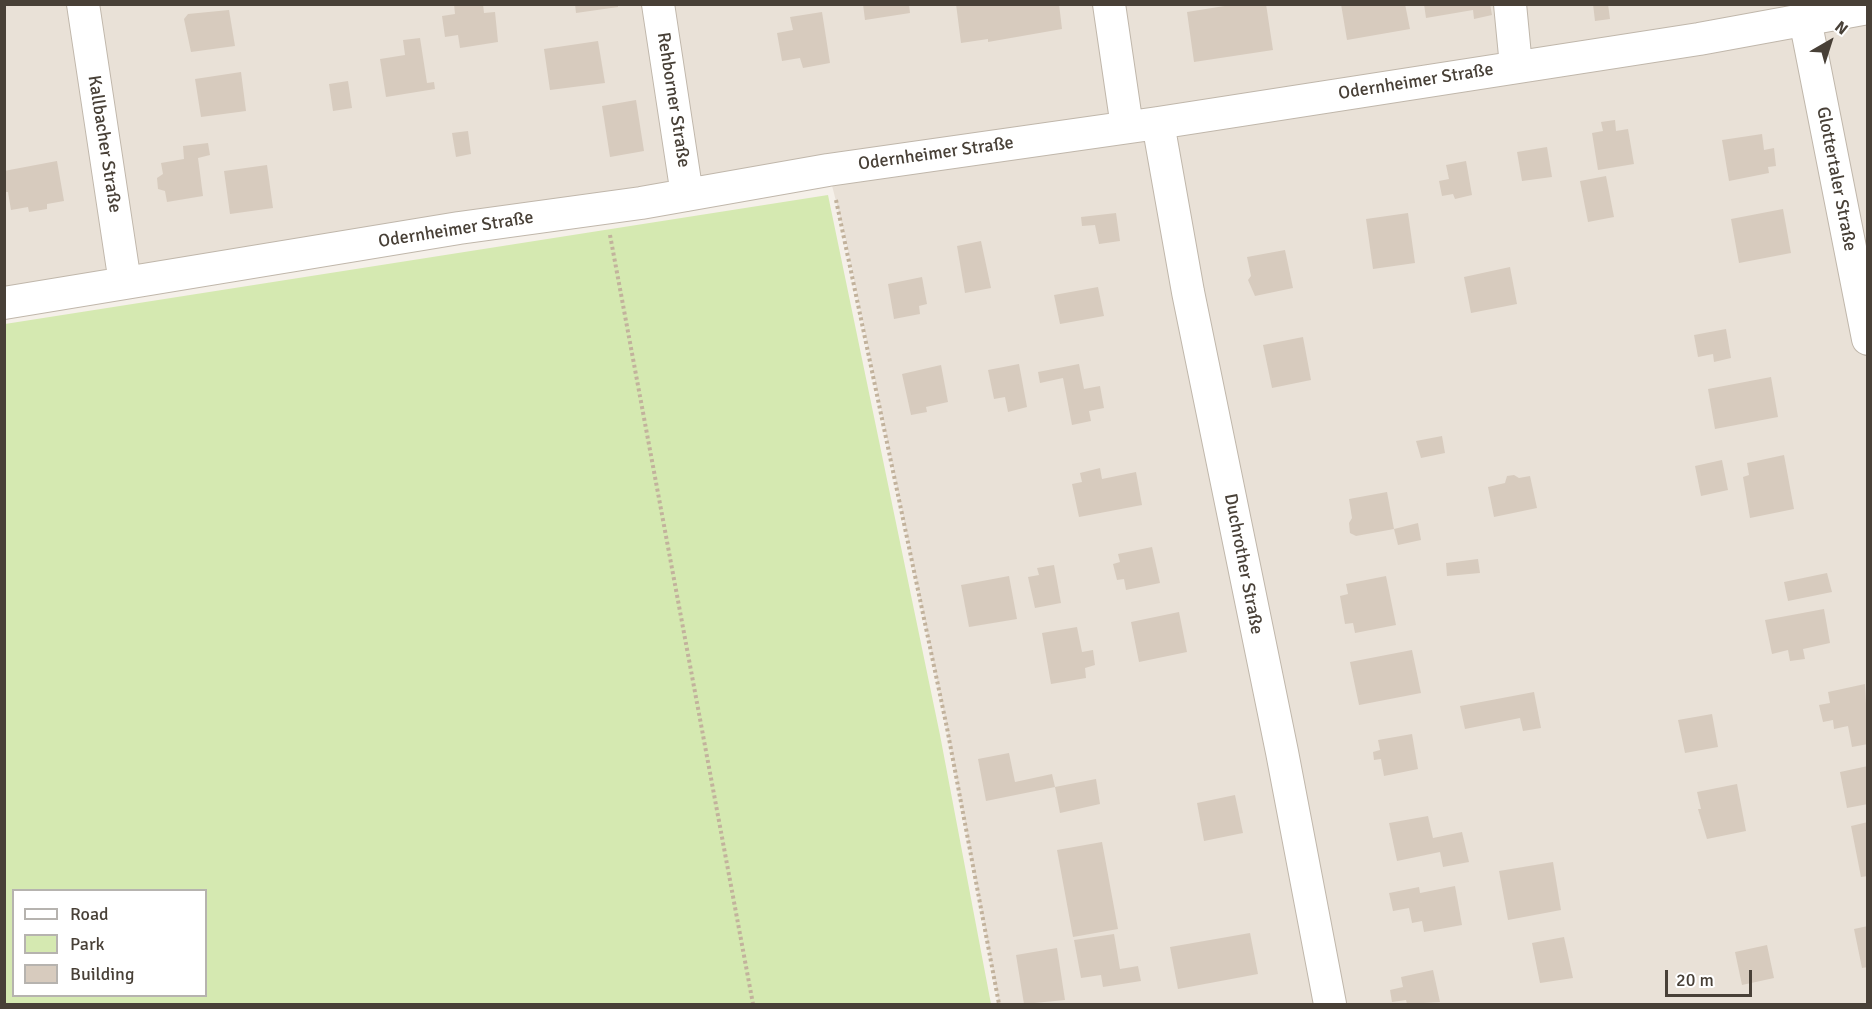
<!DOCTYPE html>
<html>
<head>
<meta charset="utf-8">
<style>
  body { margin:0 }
  #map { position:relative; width:1872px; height:1009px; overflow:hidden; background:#f5f0e9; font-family:Signika,sans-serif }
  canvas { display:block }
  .frame { position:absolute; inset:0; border:6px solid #484037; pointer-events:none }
  .legend { position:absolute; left:12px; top:889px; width:195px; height:108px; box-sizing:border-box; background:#fff; border:2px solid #b6b3af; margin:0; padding:8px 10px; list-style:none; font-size:18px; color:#484037 }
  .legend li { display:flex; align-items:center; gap:12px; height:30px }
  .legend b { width:30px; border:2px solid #b6b3af }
  .north { position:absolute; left:1800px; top:12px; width:60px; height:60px; -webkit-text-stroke:4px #fff; paint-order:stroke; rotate:39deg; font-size:16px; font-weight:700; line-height:24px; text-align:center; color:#484037 }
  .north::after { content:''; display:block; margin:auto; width:21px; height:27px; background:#484037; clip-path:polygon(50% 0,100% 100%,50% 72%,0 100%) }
  .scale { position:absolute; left:1665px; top:970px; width:87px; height:27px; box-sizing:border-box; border:3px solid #484037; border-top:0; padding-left:8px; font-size:18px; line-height:21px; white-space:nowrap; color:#484037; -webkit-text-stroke:4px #fff; paint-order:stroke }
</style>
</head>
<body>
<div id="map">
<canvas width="1872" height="1009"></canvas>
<div class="frame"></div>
<ul class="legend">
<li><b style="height:8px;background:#fff"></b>Road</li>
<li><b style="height:16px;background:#d5e9b1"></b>Park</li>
<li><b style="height:16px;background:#d7cbbe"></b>Building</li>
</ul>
<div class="north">N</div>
<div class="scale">20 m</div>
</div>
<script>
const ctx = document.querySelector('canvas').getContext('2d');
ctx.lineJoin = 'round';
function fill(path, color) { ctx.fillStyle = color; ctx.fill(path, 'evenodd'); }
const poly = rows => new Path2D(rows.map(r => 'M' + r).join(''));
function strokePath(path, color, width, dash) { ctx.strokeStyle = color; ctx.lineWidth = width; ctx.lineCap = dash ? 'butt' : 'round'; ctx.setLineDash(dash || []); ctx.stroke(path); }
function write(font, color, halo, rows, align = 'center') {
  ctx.font = font + ' Signika,sans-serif'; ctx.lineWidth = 4.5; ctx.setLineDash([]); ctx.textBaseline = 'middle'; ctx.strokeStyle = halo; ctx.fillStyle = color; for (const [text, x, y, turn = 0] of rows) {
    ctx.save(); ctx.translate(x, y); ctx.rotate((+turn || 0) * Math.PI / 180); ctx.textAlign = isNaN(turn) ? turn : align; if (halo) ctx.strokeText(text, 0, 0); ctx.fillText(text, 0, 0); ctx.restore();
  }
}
fill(poly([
  [5,5,1867,5,1867,1004,999,1004,947,728,845,236,828,170,5,303]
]), '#e9e1d7');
fill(poly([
  [828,195,940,735,991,1004,5,1004,5,324],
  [14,890,206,890,206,996,14,996]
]), '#d5e9b1');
fill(poly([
  [454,4,483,4,484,13,495,12,498,42,460,48,458,35,445,37,442,16,455,14],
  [575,4,618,4,618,7,576,13],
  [863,4,909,4,910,13,865,20],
  [956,4,1059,4,1062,29,988,42,988,39,961,43],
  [1237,4,1266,4,1273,50,1194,62,1187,12],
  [1341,4,1405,4,1410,29,1347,40],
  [1424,4,1490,4,1492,15,1474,19,1473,10,1426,18],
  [1593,4,1608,4,1610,19,1595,21],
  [229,10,235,46,191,52,184,19,188,14],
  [822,12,830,63,803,68,800,58,782,61,777,33,793,30,790,17],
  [420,38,427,83,434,82,435,89,386,97,380,59,405,55,403,40],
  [598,41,605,83,550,90,544,49],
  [241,72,246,111,201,117,195,79],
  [348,81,352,108,333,111,329,84],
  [636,100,644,151,610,157,602,106],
  [1615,120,1616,131,1628,129,1634,164,1598,170,1592,133,1603,131,1601,122],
  [468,131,471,154,456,157,452,133],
  [1762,134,1764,150,1774,148,1776,166,1768,167,1769,173,1729,181,1722,140],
  [208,143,210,155,198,158,203,196,167,202,165,191,158,189,157,178,163,174,161,163,184,159,183,146],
  [1547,147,1552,177,1522,181,1517,152],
  [57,161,64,201,47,204,47,209,29,212,28,207,11,210,8,192,4,192,4,171],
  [1466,161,1472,195,1455,199,1453,194,1442,196,1439,181,1449,179,1446,165],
  [267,165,273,208,230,214,224,171],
  [1606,176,1614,217,1588,222,1580,181],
  [1783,209,1791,253,1739,263,1731,219],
  [1116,213,1120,241,1099,244,1095,225,1082,226,1081,217],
  [1408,213,1415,263,1373,269,1366,219],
  [981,241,991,288,965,293,957,246],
  [1285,250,1293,288,1255,296,1248,280,1251,276,1247,257],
  [1510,267,1517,304,1471,313,1464,277],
  [922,277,927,304,919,306,920,314,894,319,888,284],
  [1098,287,1104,316,1060,324,1054,295],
  [1726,329,1731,358,1714,362,1713,354,1698,357,1694,335],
  [1303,337,1311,380,1272,388,1263,345],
  [1019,364,1027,407,1008,412,1005,397,994,399,988,370],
  [1079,364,1084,389,1100,386,1104,408,1089,411,1091,421,1072,425,1063,378,1040,383,1038,372],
  [941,365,948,402,926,407,927,412,911,415,902,374],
  [1771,377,1778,417,1715,429,1708,389],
  [1442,436,1445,453,1421,458,1416,441],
  [1784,455,1794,509,1750,518,1743,477,1749,475,1747,463],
  [1722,460,1728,490,1701,496,1695,466],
  [1100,468,1102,479,1136,472,1142,505,1079,517,1072,484,1082,482,1080,473],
  [1514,475,1519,478,1530,476,1537,508,1494,517,1488,487,1505,483,1507,476],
  [1387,492,1394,529,1356,536,1350,533,1349,523,1352,518,1349,499],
  [1418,523,1421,540,1398,545,1394,529],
  [1152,547,1160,583,1126,590,1124,579,1117,580,1113,564,1120,562,1118,554],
  [1478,559,1480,573,1447,576,1446,563],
  [1054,565,1061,603,1035,608,1028,577,1039,575,1037,568],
  [1827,573,1832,592,1788,601,1784,582],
  [1009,576,1017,619,969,627,961,585],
  [1386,576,1396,625,1355,633,1353,623,1345,624,1340,596,1348,594,1346,584],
  [1824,609,1830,643,1803,649,1805,659,1790,661,1788,650,1772,654,1765,620],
  [1179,612,1187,652,1139,662,1131,622],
  [1077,627,1082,652,1093,650,1095,665,1085,668,1086,678,1051,684,1042,633],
  [1412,650,1421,693,1359,705,1350,662],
  [1865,684,1868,744,1852,747,1848,726,1834,729,1833,720,1823,722,1819,705,1830,703,1828,692],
  [1534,692,1541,728,1523,731,1520,718,1465,729,1460,706],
  [1712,714,1718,747,1685,753,1678,720],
  [1412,734,1418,769,1384,776,1381,759,1374,760,1373,752,1380,750,1378,740],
  [1009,753,1015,782,1052,774,1055,787,1096,779,1100,804,1060,813,1055,787,986,801,978,759],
  [1868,766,1868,804,1847,808,1840,772],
  [1737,784,1746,831,1707,839,1698,809,1701,809,1697,792],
  [1235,795,1243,833,1204,841,1197,803],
  [1428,816,1433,838,1462,832,1469,862,1443,867,1440,852,1397,861,1389,823],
  [1868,822,1868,876,1861,877,1851,826],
  [1102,842,1118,929,1073,937,1057,850],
  [1553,862,1561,910,1508,920,1499,871],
  [1455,886,1462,925,1424,932,1422,921,1412,923,1409,908,1393,911,1389,893,1419,887,1420,893],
  [1868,926,1868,967,1862,968,1854,929],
  [1250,933,1258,974,1178,989,1170,947],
  [1114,934,1120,969,1138,966,1141,981,1103,987,1101,975,1081,978,1074,940],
  [1564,937,1573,978,1540,983,1532,943],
  [1767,945,1774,978,1742,985,1735,952],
  [1057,948,1065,1000,1024,1004,1016,955],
  [1433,970,1440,1002,1407,1004,1406,1000,1392,1002,1390,990,1403,987,1401,977]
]), '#d7cbbe');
const minor = poly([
  [83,4,125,283],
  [658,4,687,195],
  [1109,4,1127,127],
  [1510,4,1516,66],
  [1805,19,1868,339],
  [1158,123,1188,292,1282,752,1330,1004],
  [4,303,459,228,641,203,828,170,1158,123,1699,39,1868,8]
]);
strokePath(minor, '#c0b7ab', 34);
strokePath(poly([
  [836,200,947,728,999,1004],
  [610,235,753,1004]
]), '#c2b29c', 4, [3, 3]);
strokePath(minor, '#fff', 32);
write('18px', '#484037', '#fff', [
  ["Odernheimer Straße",1416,82,-9],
  ["Rehborner Straße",673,100,81],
  ["Kallbacher Straße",104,144,81],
  ["Odernheimer Straße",936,154,-8],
  ["Glottertaler Straße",1836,179,79],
  ["Odernheimer Straße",456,230,-9],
  ["Duchrother Straße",1243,564,79]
]);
</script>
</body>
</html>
